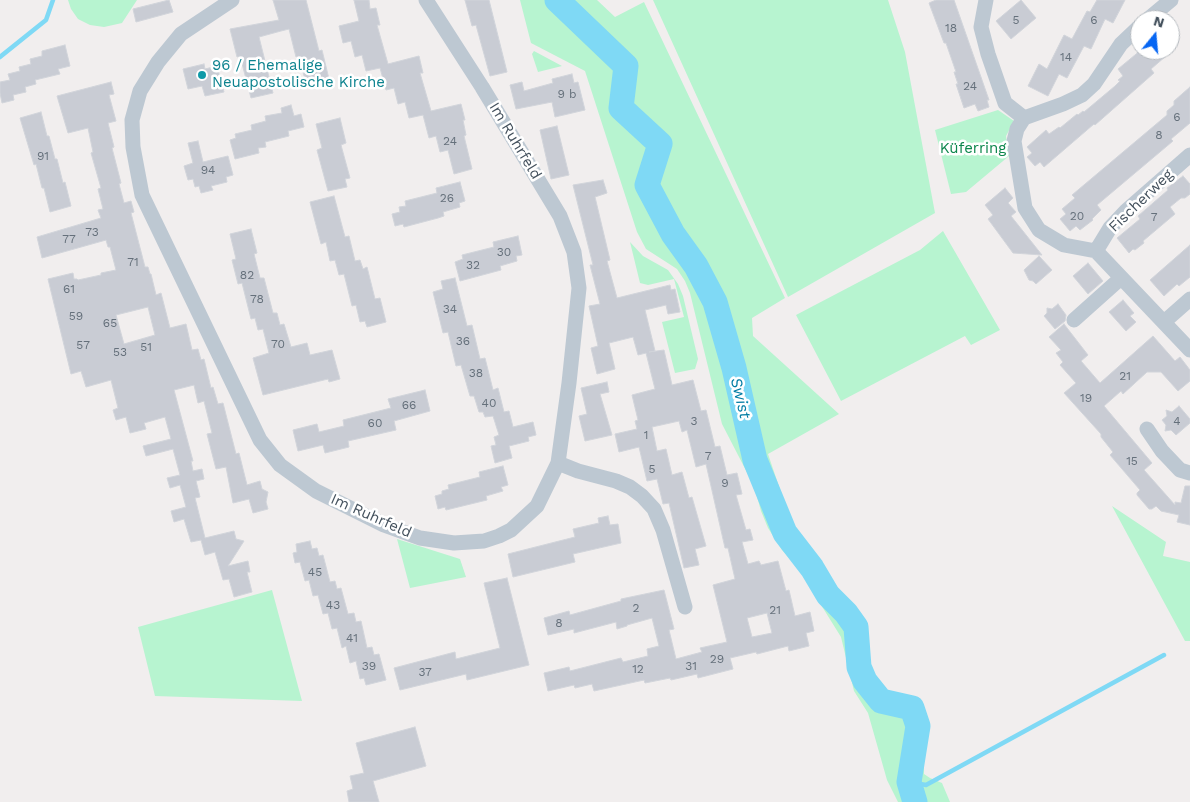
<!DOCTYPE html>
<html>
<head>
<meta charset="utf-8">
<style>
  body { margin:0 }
  #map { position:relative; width:1190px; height:802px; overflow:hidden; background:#f1eeee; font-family:"Work Sans",sans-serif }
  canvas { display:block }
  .north { position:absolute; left:1130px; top:10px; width:50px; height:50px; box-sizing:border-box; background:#fff; border:1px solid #b4b9be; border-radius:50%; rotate:17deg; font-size:14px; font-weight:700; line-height:20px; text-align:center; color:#44515d }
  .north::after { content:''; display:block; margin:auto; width:18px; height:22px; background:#0666f3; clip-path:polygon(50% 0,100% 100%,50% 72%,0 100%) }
</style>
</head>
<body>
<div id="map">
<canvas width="1190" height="802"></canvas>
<div class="north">N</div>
</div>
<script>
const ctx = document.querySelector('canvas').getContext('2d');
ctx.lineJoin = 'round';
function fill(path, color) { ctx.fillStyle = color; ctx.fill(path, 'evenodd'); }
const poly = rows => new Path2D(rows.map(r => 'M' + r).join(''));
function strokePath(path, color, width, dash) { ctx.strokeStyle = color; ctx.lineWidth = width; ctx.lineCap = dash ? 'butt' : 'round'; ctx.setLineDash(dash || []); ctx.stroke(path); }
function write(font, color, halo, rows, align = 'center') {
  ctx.font = font + ' "Work Sans",sans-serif'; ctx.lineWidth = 5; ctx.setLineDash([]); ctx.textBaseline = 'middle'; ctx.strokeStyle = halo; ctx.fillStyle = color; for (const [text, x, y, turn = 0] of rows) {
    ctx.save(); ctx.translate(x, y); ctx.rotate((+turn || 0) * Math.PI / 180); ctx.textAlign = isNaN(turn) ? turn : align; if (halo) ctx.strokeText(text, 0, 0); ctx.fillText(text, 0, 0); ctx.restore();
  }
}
fill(poly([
  [68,0,137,0,122,23,104,27,90,25,78,19,71,9],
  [520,0,597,0,615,17,644,2,785,298,752,318,753,336,839,414,768,454,790,519,794,529,858,615,862,624,864,634,865,662,872,679,881,689,886,693,914,701,924,714,929,724,924,761,924,774,930,778,942,783,950,802,898,802,887,780,868,713,854,691,841,637,798,568,782,550,768,528,761,511,754,486,722,424,690,293,685,281,677,269,646,249,637,232,585,71,531,43],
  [653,0,888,0,905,52,935,213,788,297],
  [534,51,562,66,538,72,532,54],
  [998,110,1014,121,1006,136,1009,156,966,192,951,194,935,130],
  [943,231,1000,330,971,345,965,336,841,401,796,315,920,250],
  [630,242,643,256,668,270,678,284,683,296,698,359,695,369,675,373,662,322,684,317,674,279,648,285,640,283],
  [1112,506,1166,542,1163,556,1190,562,1190,641,1185,641],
  [397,539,460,559,466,577,410,588],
  [272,590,302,701,155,696,138,627]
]), '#b7f4d0');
strokePath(poly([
  [0,57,46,20,53,0],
  [909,782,926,785,1164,655]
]), '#7fd9f5', 4.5);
strokePath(poly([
  [557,0,626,66,621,108,660,144,647,185,673,234,696,266,715,302,734,368,755,460,785,533,812,568,828,595,846,613,856,627,859,667,865,681,881,701,912,708,918,726,909,782,915,802]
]), '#7fd9f5', 25);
const building = poly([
  [169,0,173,12,136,22,133,9,169,0],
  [273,0,306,0,319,51,322,50,329,79,306,84,299,56,296,57,289,29,281,31,259,37,273,93,251,98,240,56,237,57,230,29,279,20,273,0],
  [354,0,369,0,370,9,376,8,380,25,377,25,388,64,419,56,423,73,420,73,431,111,461,104,465,120,463,120,466,135,464,136,472,169,454,174,448,150,440,152,436,136,429,138,423,115,409,118,405,102,398,104,394,88,386,90,380,68,366,71,362,55,355,57,351,41,343,43,339,26,359,21,354,0],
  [465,0,489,0,507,72,490,76,476,25,472,26,465,0],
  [936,0,954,0,989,100,987,100,989,107,978,111,975,104,964,108,956,84,958,84,954,72,956,72,946,43,944,43,929,3,936,0],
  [1021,0,1036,18,1011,39,996,21,1021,0],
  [1097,0,1125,0,1113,23,1105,19,1091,49,1084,46,1067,78,1059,74,1048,96,1028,86,1039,64,1047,69,1064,35,1072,39,1087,11,1090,12,1097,0],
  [65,45,70,66,58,69,60,74,35,80,36,84,25,87,26,92,13,95,14,100,2,103,0,93,0,82,10,80,8,74,20,71,19,67,31,64,30,59,42,56,42,51,65,45],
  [1141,50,1173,50,1151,69,1154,73,1095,125,1094,124,1044,167,1040,162,1035,166,1027,157,1032,153,1027,147,1046,130,1049,134,1059,127,1060,128,1077,114,1078,115,1083,111,1084,112,1115,86,1120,81,1118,80,1123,76,1118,69,1141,50],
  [204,64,205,69,217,66,224,92,205,96,202,86,188,89,183,69,204,64],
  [572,74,574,83,578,82,585,110,555,117,552,102,516,109,510,85,522,82,524,91,553,83,552,79,572,74],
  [111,82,114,94,109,95,116,121,108,123,114,147,112,148,121,183,119,184,124,203,131,201,134,212,131,213,145,267,148,267,150,274,151,274,156,295,161,293,170,328,186,324,192,350,198,349,201,360,204,359,211,388,213,387,218,404,223,403,236,454,239,453,247,485,260,481,262,489,268,492,266,502,268,509,253,513,249,499,233,503,226,467,216,469,207,434,212,433,204,401,198,403,194,385,174,390,193,461,191,461,193,471,202,469,204,479,196,481,200,497,195,498,205,538,234,531,236,539,244,541,228,566,248,561,250,572,247,572,252,592,234,597,229,579,223,580,215,552,205,555,201,540,191,542,184,519,174,522,171,511,186,507,180,485,170,488,167,478,180,475,173,449,146,456,143,446,171,439,165,417,144,423,146,429,130,433,126,417,116,420,113,410,118,408,111,380,86,387,81,371,71,374,48,279,73,273,74,279,77,279,78,280,101,275,101,273,116,270,110,247,108,247,106,240,42,258,37,237,101,218,98,210,103,209,98,189,101,188,91,153,93,152,88,128,68,133,57,96,111,82],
  [148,307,155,335,124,344,116,315,148,307],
  [1190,87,1190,123,1171,139,1173,141,1097,205,1101,210,1092,219,1093,220,1080,230,1076,226,1070,231,1060,219,1066,214,1062,209,1075,198,1072,195,1167,115,1167,111,1174,105,1174,101,1190,87],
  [291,105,294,116,301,114,304,127,288,131,289,136,265,142,266,147,258,148,259,153,235,159,230,140,236,138,235,134,252,130,251,125,266,121,265,116,282,113,281,108,291,105],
  [41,112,47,136,49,136,55,159,57,159,63,183,65,182,71,206,50,212,44,188,42,188,36,164,34,165,20,118,41,112],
  [340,118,346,143,341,145,350,178,345,179,347,187,328,191,317,150,322,148,316,124,340,118],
  [557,126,569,175,551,179,540,130,557,126],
  [198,141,203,162,228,156,233,175,226,177,227,182,211,186,213,190,201,193,199,186,195,187,193,179,188,180,184,166,193,163,188,143,198,141],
  [1183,176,1190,184,1190,194,1185,198,1181,198,1170,207,1175,214,1143,241,1144,243,1135,250,1133,249,1129,253,1117,238,1140,219,1138,216,1168,190,1167,188,1183,176],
  [603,180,607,193,595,197,610,260,607,261,617,298,670,285,671,290,675,289,680,312,668,314,666,305,645,310,655,351,649,352,664,350,672,385,693,380,701,411,706,410,715,447,720,446,727,475,737,473,742,494,736,495,746,530,750,529,753,540,742,542,748,564,759,561,761,565,778,561,786,591,789,590,795,616,810,612,814,631,806,633,809,646,789,651,788,646,757,654,756,652,730,658,733,669,698,678,697,674,671,680,670,678,645,683,644,680,594,691,592,684,575,688,574,685,548,691,544,673,569,667,570,671,621,658,623,662,648,656,647,649,659,646,652,618,627,625,627,626,617,629,616,622,574,633,574,629,548,635,544,618,569,611,570,615,621,601,621,599,664,590,674,629,669,630,676,659,702,652,700,648,727,642,713,585,735,579,728,548,725,548,706,464,696,467,687,430,682,432,679,421,652,427,657,451,666,449,672,475,682,472,689,498,692,497,706,546,695,549,699,565,684,568,669,503,663,504,657,479,647,481,639,447,619,452,615,434,637,429,635,421,638,420,632,395,655,389,646,353,638,355,633,337,609,343,615,369,597,374,591,348,598,346,589,306,600,304,590,265,593,265,573,185,603,180],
  [767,613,772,633,752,637,747,618,767,613],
  [460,182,465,201,459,203,460,207,443,212,444,216,438,218,404,227,403,224,395,226,392,214,400,212,399,207,406,206,405,201,437,193,436,188,460,182],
  [1005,188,1013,198,1008,203,1016,212,1011,216,1042,255,1013,253,988,219,993,215,985,205,1005,188],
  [334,196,345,237,349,236,355,261,360,260,363,269,367,267,375,299,380,298,386,322,367,327,365,321,360,322,356,305,352,306,344,274,339,275,335,260,330,261,326,242,321,244,310,202,334,196],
  [251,229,257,253,254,254,260,278,264,278,273,313,277,313,280,325,284,324,291,347,307,343,310,355,332,350,340,379,329,382,328,379,263,395,253,358,269,353,263,329,258,330,255,318,251,319,242,283,238,284,232,260,236,259,230,234,251,229],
  [518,236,522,255,516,256,517,261,500,266,501,270,460,281,455,262,463,259,462,255,494,247,493,242,518,236],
  [1190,245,1190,277,1179,286,1177,284,1164,296,1150,280,1190,245],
  [1039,256,1052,270,1036,284,1033,281,1029,280,1024,270,1039,256],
  [1088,263,1103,281,1088,294,1073,276,1088,263],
  [455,278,467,326,472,325,480,359,485,358,493,390,498,388,504,412,509,411,513,427,533,422,536,435,528,437,529,441,509,446,512,458,495,463,491,446,496,445,494,437,499,435,493,416,485,417,483,412,479,412,474,396,470,396,461,365,456,366,448,332,443,333,433,292,443,289,441,281,455,278],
  [1123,300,1134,313,1130,316,1136,322,1126,331,1109,312,1123,300],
  [1058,304,1066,315,1065,321,1055,329,1044,316,1047,313,1047,308,1052,309,1058,304],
  [1064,324,1088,355,1081,361,1100,383,1153,336,1175,361,1180,357,1190,370,1190,381,1178,391,1161,372,1147,372,1123,394,1121,391,1104,406,1152,463,1144,470,1175,505,1175,502,1181,503,1185,486,1190,486,1190,525,1177,522,1179,515,1161,511,1156,506,1152,509,1149,509,1137,495,1137,493,1140,490,1110,455,1113,452,1101,437,1101,434,1064,393,1076,383,1060,365,1063,362,1056,353,1061,350,1049,337,1064,324],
  [607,382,609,392,600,394,612,435,585,441,579,416,587,414,581,388,607,382],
  [425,390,430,411,394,421,396,430,348,441,349,447,325,453,323,445,298,451,293,430,317,424,319,432,344,426,343,420,391,408,388,399,425,390],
  [1179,406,1190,419,1190,423,1176,435,1171,430,1165,431,1166,425,1162,420,1167,416,1166,410,1172,412,1179,406],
  [503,466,508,485,501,487,503,491,486,496,487,500,446,510,445,507,438,509,435,496,442,494,442,491,449,489,448,485,480,477,479,472,503,466],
  [608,516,610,525,618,524,621,543,573,554,575,562,513,577,508,554,575,537,573,529,599,523,598,518,608,516],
  [310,541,312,549,317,548,319,556,323,555,330,582,335,581,337,589,341,588,348,614,354,613,356,622,361,621,367,648,372,647,374,655,379,654,386,680,366,685,364,678,360,679,356,661,350,663,346,646,342,648,337,628,332,629,328,613,323,614,318,595,313,596,309,580,305,581,300,562,295,563,293,553,297,552,296,544,310,541],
  [507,578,529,665,467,680,466,674,400,690,394,668,455,652,456,659,500,648,484,583,507,578],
  [415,727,426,766,373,781,379,802,349,802,347,791,353,789,350,776,364,773,356,743,415,727]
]);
fill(building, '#c9ccd4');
strokePath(building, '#d1d4da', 1);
strokePath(poly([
  [232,0,181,34,158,62,140,91,132,120,133,147,142,195,260,440,280,465,316,491,384,525,420,538,454,543,484,541,499,536,511,530,537,506,558,463,569,383,579,288,574,252,560,216,482,87,426,0],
  [986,0,981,27,988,54,1005,103,1024,118],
  [1147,20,1171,0],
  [1024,118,1017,129,1014,141,1025,208,1039,230,1064,245,1096,251,1190,350],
  [1024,118,1063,104,1082,95,1094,84,1121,44,1140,26],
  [1096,251,1110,228,1126,211,1190,155],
  [1074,320,1121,278],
  [1164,322,1190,299],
  [1147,429,1162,451,1180,470,1190,473],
  [558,463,578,471,616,481,630,487,642,496,654,509,663,530,685,607]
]), '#bdc8d2', 15);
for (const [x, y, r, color] of [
  [202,75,5,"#0f9aa8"]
]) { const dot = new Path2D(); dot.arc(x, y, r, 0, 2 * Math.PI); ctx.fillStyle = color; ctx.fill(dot); strokePath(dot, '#fff', 2); }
write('12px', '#65707b', null, [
  ["5",1016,20],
  ["6",1094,20],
  ["18",951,28],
  ["14",1066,57],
  ["24",970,86],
  ["9 b",567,94],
  ["6",1177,117],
  ["8",1159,135],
  ["24",450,141],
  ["91",43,156],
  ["94",208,170],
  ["26",447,198],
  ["20",1077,216],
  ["7",1154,217],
  ["73",92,232],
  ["77",69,239],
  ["30",504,252],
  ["71",133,262],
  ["32",473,265],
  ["82",247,275],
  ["61",69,289],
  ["78",257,299],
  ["34",450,309],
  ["59",76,316],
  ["65",110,323],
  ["36",463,341],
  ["70",278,344],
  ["57",83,345],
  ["51",146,347],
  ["53",120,352],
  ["38",476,373],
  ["21",1125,376],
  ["19",1086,398],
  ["40",489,403],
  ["66",409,405],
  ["3",694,421],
  ["4",1177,421],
  ["60",375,423],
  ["1",646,435],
  ["7",708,456],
  ["15",1132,461],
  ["5",652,469],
  ["9",725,483],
  ["45",315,572],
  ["43",333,605],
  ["2",636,608],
  ["21",775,610],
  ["8",559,623],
  ["41",352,638],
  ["29",717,659],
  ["39",369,666],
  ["31",691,666],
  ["12",638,669],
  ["37",425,672]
]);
write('15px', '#0d838f', '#fff', [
  ["96 / Ehemalige",212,66],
  ["Neuapostolische Kirche",212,83]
], 'left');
write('15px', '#44515d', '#fff', [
  ["Im Ruhrfeld",515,141,59],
  ["Fischerweg",1141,201,-44],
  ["Im Ruhrfeld",371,516,24]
]);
write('15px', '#0d874d', '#fff', [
  ["Küferring",973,149]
]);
write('italic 16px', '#027da4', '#fff', [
  ["Swist",740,398,76]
]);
</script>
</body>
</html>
